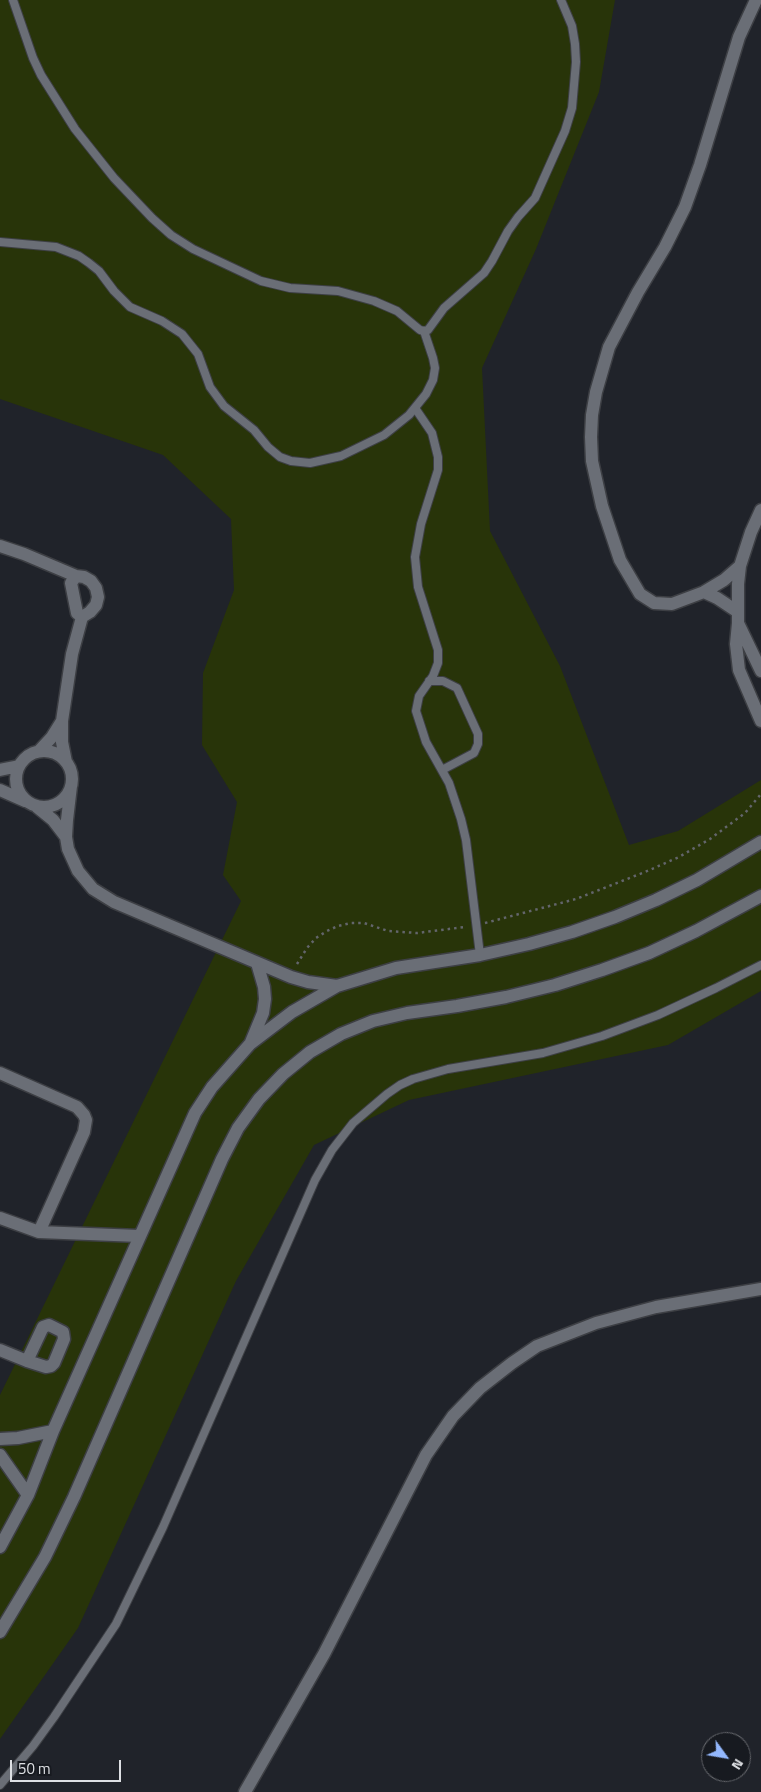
<!DOCTYPE html>
<html>
<head>
<meta charset="utf-8">
<style>
  body { margin:0 }
  #map { position:relative; width:761px; height:1792px; overflow:hidden; background:#20232a; font-family:"Titillium Web",sans-serif }
  canvas { display:block }
  .north { position:absolute; left:701px; top:1732px; width:50px; height:50px; box-sizing:border-box; background:#171a20; border:1px solid #67696e; border-radius:50%; rotate:122deg; font-size:14px; font-weight:700; line-height:20px; text-align:center; color:#dee0e4 }
  .north::after { content:''; display:block; margin:auto; width:18px; height:22px; background:#92b7fd; clip-path:polygon(50% 0,100% 100%,50% 72%,0 100%) }
  .scale { position:absolute; left:10px; top:1760px; width:111px; height:22px; box-sizing:border-box; border:2px solid #dee0e4; border-top:0; padding-left:6px; font-size:15px; line-height:18px; white-space:nowrap; color:#dee0e4; -webkit-text-stroke:4px #171a20; paint-order:stroke }
</style>
</head>
<body>
<div id="map">
<canvas width="761" height="1792"></canvas>
<div class="north">N</div>
<div class="scale">50 m</div>
</div>
<script>
const ctx = document.querySelector('canvas').getContext('2d');
ctx.lineJoin = 'round';
function fill(path, color) { ctx.fillStyle = color; ctx.fill(path, 'evenodd'); }
const poly = rows => new Path2D(rows.map(r => 'M' + r).join(''));
function strokePath(path, color, width, dash) { ctx.strokeStyle = color; ctx.lineWidth = width; ctx.lineCap = dash ? 'butt' : 'round'; ctx.setLineDash(dash || []); ctx.stroke(path); }
fill(poly([
  [0,0,615,0,599,92,536,249,482,368,490,531,560,666,629,845,678,831,761,780,761,991,668,1045,409,1100,314,1145,236,1281,78,1628,0,1739,0,1395,241,901,223,875,237,802,202,745,203,673,234,590,231,519,163,455,0,399]
]), '#283409');
const lane = poly([
  [13,0,33,58,41,75,75,129,114,178,152,218,171,235,193,249,261,281,290,288,338,291,374,301,397,311,420,330,424,331,428,330,444,308,484,273,492,261,508,231,518,217,535,198,565,131,572,108,576,62,575,44,572,26,561,0],
  [0,242,56,247,79,256,89,263,99,271,114,291,130,307,162,321,182,334,198,354,210,387,224,406,254,430,268,447,280,457,291,461,310,463,341,456,384,435,409,415,426,394,433,380,435,368,433,358,424,331],
  [415,408,432,433,438,457,438,470,421,524,415,557,418,587,438,650,438,663,433,676,419,696,416,711,426,742,449,783,461,819,466,840,480,955],
  [429,681,443,681,457,688,478,734,478,744,474,753,442,770],
  [0,1785,33,1746,54,1717,116,1624,163,1527,315,1180,332,1150,353,1123,387,1094,400,1085,413,1079,448,1069,543,1053,602,1036,658,1015,716,988,761,965]
]);
const street = poly([
  [761,510,751,532,740,566,738,584,738,623,736,644,739,670,761,721],
  [0,546,24,554,76,576],
  [740,566,724,580,704,592,672,604,654,603,640,594,620,560,602,506,592,461,591,437,592,415,596,392,609,347,638,292,665,247,685,207,700,165,739,37,756,0],
  [76,576,84,577,91,581,96,588,98,597,96,605,90,612,82,617,77,613,71,583,76,576],
  [704,592,717,598,738,612],
  [738,623,761,671],
  '16 779a28 28 0 1 1 56 0a28 28 0 1 1-56 0Z',
  [39,751,52,737,62,721],
  [66,762,62,742,62,721,72,654,82,617],
  [0,770,19,766],
  [71,786,67,820,66,837,68,849,78,871,93,889,114,902,291,977,308,982,337,986],
  [0,790,25,801],
  [37,807,53,820,66,837],
  [251,1042,263,1013,265,999,264,987,257,963],
  [0,1073,77,1107,84,1115,86,1120,84,1132,39,1232,0,1218],
  [39,1232,139,1236],
  [0,1350,27,1361,46,1367,51,1366,54,1363,64,1339,63,1332,49,1325,43,1327,27,1361],
  [0,1439,18,1438,53,1431],
  [0,1455,28,1495],
  [0,1547,28,1495,53,1431,195,1113,212,1087,250,1044,292,1012,337,986,396,968,480,955,529,944,572,932,615,917,656,900,697,880,761,842],
  [0,1632,45,1557,74,1497,222,1159,238,1128,259,1099,283,1074,310,1052,341,1034,373,1021,407,1013,457,1006,506,997,555,985,602,970,649,953,696,931,761,896],
  [245,1792,324,1654,426,1455,453,1416,480,1388,512,1363,537,1346,596,1323,656,1307,761,1289]
]);
strokePath(lane, '#3d3f44', 10);
strokePath(street, '#3d3f44', 15);
strokePath(poly([
  [485,923,576,899,645,872,679,857,710,839,745,813,761,794],
  [297,964,307,948,316,938,327,931,338,926,351,923,364,923,388,931,417,933,465,927]
]), '#63656b', 2.5, [2.5, 4]);
strokePath(lane, '#6a6e76', 8);
strokePath(street, '#6a6e76', 12);
</script>
</body>
</html>
